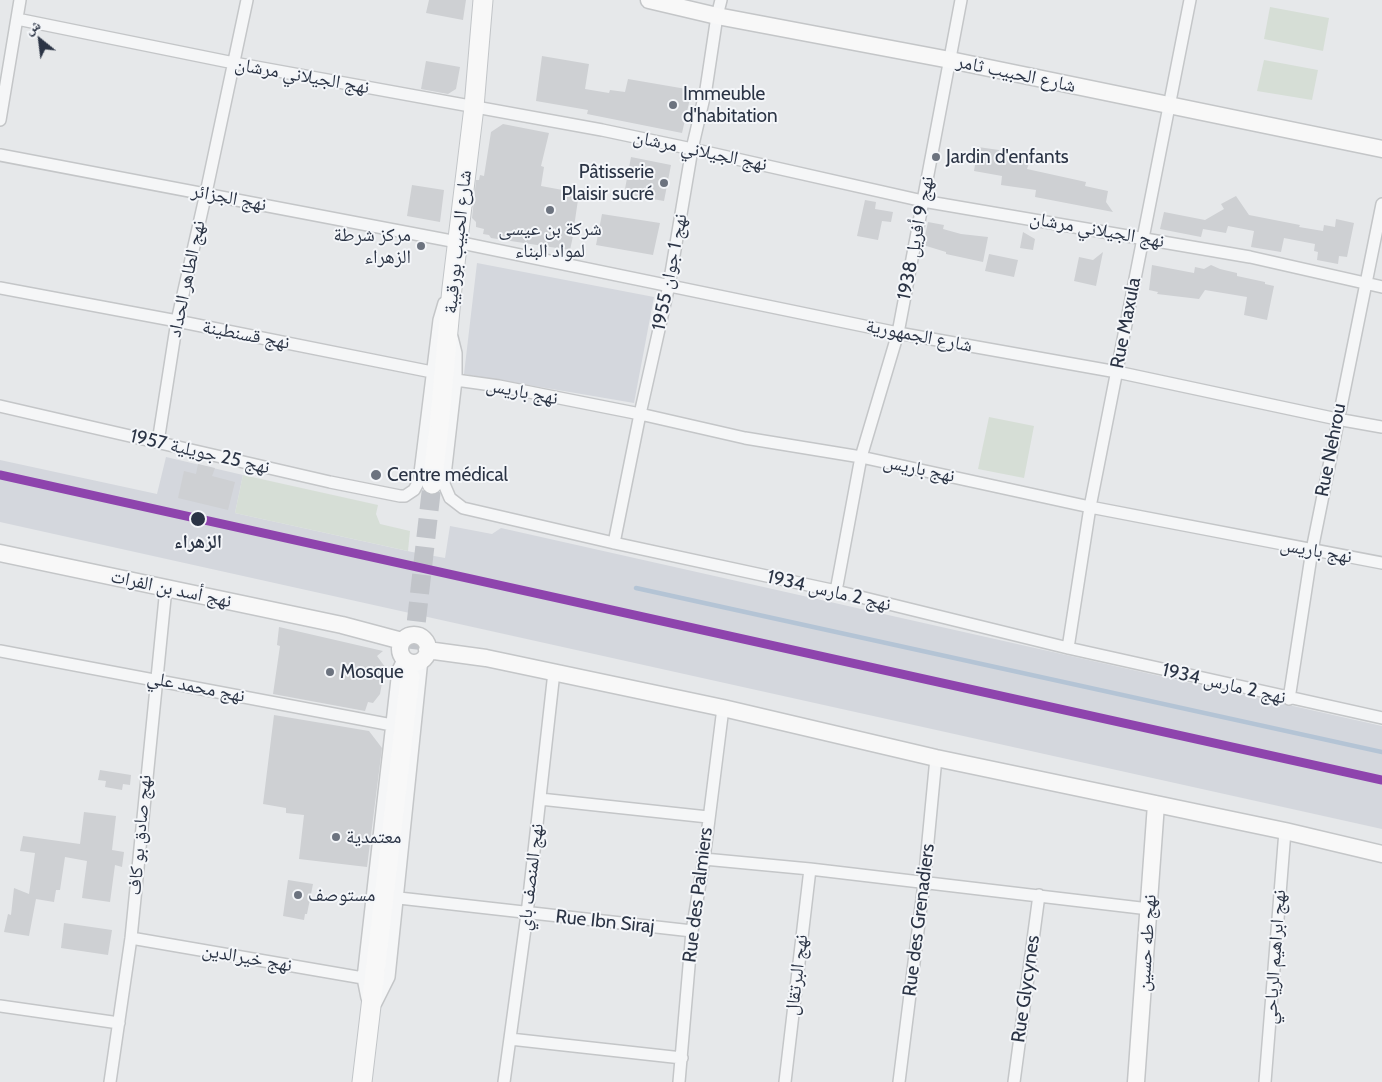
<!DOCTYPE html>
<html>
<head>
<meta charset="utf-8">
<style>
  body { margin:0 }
  #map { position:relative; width:1382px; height:1082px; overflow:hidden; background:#e6e8ea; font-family:Cabin,"Noto Naskh Arabic",sans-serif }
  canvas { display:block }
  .north { position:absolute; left:15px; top:15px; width:50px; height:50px; -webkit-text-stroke:4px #f4f6f9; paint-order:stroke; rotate:331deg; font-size:14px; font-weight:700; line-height:20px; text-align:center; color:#2b3445 }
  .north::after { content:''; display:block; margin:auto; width:18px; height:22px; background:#2b3445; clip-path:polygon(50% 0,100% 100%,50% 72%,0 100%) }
</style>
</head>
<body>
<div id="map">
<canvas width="1382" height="1082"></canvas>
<div class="north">ش</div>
</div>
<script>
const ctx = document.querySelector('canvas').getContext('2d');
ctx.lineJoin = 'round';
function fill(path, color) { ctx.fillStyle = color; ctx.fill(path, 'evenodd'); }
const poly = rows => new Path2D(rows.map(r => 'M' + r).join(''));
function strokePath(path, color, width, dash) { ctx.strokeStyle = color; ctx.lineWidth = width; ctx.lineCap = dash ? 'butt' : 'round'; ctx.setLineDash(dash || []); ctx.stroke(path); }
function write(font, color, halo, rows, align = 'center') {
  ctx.font = font + ' Cabin,"Noto Naskh Arabic",sans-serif'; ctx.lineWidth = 4; ctx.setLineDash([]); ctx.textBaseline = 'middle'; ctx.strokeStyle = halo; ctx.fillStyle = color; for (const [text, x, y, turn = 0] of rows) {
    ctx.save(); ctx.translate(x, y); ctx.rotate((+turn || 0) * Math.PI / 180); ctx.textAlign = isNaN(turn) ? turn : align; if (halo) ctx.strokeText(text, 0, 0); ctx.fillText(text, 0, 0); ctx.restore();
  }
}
fill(poly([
  [477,263,654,297,634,403,464,374],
  [166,457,243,475,235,513,412,552,445,558,450,526,492,534,501,528,1382,726,1382,829,0,522,0,460,157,494]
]), '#d4d7dd');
fill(poly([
  [1270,7,1329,18,1323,51,1264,39],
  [1264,60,1318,70,1312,100,1257,91],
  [989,417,1034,426,1024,478,978,469],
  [243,475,378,505,376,514,380,524,410,531,408,551,235,513]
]), '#d6ded6');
strokePath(poly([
  [636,588,1382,752]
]), '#b4c4d5', 4.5);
fill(poly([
  [429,0,466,0,463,20,426,13],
  [542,56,589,64,585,89,609,93,610,90,625,92,628,79,692,90,682,133,587,114,588,110,536,101],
  [426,61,460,67,456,89,448,94,421,89],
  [503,124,549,133,541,166,544,167,541,186,579,193,574,227,575,227,570,250,491,238,489,235,483,234,484,229,476,227,476,222,472,218,476,180,479,180,480,175,484,176,491,132],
  [978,147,999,150,998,154,1025,159,1025,162,1029,163,1027,169,1086,182,1085,186,1108,191,1106,202,1113,212,1035,197,1036,190,1001,185,1002,176,974,171],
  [631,157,671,165,664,201,624,194],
  [412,185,444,190,440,222,407,216],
  [1236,196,1249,215,1300,225,1299,227,1323,231,1324,225,1335,227,1336,219,1354,223,1347,257,1339,256,1338,264,1317,260,1318,252,1314,251,1315,244,1284,238,1281,252,1251,247,1254,231,1228,226,1226,233,1203,229,1201,237,1160,229,1164,212,1205,220,1224,209,1221,204],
  [865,200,876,202,875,209,893,212,891,222,882,221,878,240,857,236],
  [602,214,660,223,653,255,596,245],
  [928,222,944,225,943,229,961,234,988,237,983,262,946,254,946,252,923,245],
  [1023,232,1035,239,1033,250,1020,248],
  [1103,252,1096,286,1074,281,1079,257,1093,260],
  [989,254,1018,260,1014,277,985,271],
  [1152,265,1194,273,1195,267,1204,269,1211,265,1220,269,1237,273,1237,276,1265,282,1265,284,1274,286,1267,320,1244,315,1247,297,1205,290,1199,299,1157,294,1158,292,1149,290],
  [198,464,215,468,212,476,235,482,228,510,178,498,184,471,196,474],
  [279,627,383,651,377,656,385,667,380,694,373,703,368,702,365,711,273,694,280,646,277,645],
  [274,715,369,731,382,748,367,867,299,859,304,815,286,813,286,808,263,804],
  [100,770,131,775,130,785,123,784,122,790,105,787,106,781,98,780],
  [84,812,116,816,112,850,124,852,122,867,115,865,110,902,82,898,87,861,65,857,60,890,56,890,54,902,36,899,29,936,4,932,8,914,11,915,14,888,29,894,35,853,20,851,23,836,80,844],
  [288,880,313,884,307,914,305,914,304,920,283,916],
  [64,923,112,930,108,955,61,948]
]), '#ced0d3');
strokePath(poly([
  [410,677,432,484]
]), '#c1c4c9', 19, [19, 9]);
const street = poly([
  [17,19,234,63,602,130,692,149,923,201,1250,257,1382,287],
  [0,120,20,0],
  [0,155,457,242,898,333,1117,372,1337,419,1382,427],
  [0,288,177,321,432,372],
  [452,337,456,353,456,380,444,484,450,498,463,508,614,543,836,591,1068,648,1382,718],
  [456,380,499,386,640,414,745,438,861,457,1090,507,1382,563],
  [0,406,330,482,400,496,405,496,414,490,419,481,439,320,444,303],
  [158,442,177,321,206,193,247,0],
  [614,543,640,414,669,285,692,149,706,89,717,16,721,0],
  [836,591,861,457,898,333,961,0],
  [1068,648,1090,507,1190,0],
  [0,651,392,725],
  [1289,699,1312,550,1382,204],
  [540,799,708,817],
  [704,859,810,869,1149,909],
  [399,898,692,931],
  [131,938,363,978],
  [367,998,363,978,398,670,404,658],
  [376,1003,389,977,422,659],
  [0,1006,119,1023],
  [510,1039,682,1058],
  [110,1082,131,938,166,588],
  [504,1082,527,914,554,672],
  [679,1082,692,931,704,859,723,708],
  [785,1082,810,869],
  [899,1082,924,883,936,758],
  [1014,1082,1039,895],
  [1265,1082,1285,831]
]);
const secondary = poly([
  [649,0,717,16,950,60,1382,149],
  [0,553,342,625,402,641],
  '400 649a14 14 0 1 1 28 0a14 14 0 1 1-28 0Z',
  [427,650,486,658,723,708,936,758,1285,831,1382,854],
  [1136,1082,1156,804]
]);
const primary = poly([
  [432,484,439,427,452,288,474,107,483,0],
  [362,1082,410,677]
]);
strokePath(street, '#c4c6c8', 14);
strokePath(secondary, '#c4c6c8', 19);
strokePath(primary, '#c2c5c8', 21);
strokePath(street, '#f5f6f7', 11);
strokePath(secondary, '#f8f8f8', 16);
strokePath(primary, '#f8f8f8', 19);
strokePath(poly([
  [0,475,1382,780]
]), '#8e44ad', 9);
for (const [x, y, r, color] of [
  [673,105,5,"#6c737f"],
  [936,157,5,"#6c737f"],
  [664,183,5,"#6c737f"],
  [550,210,5,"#6c737f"],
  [421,246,5,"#6c737f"],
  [376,475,6,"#6c737f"],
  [198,519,8,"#2b3445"],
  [330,672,5,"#6c737f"],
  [336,837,5,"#6c737f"],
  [298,895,5,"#6c737f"]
]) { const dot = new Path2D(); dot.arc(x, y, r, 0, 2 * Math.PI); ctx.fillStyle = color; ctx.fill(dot); strokePath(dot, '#f4f6f9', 2); }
write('19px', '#2b3445', '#f4f6f9', [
  ["شارع الحبيب ثامر",1016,74,12],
  ["نهج الجيلاني مرشان",302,76,10],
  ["نهج الجيلاني مرشان",700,151,12],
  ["نهج الجزائر",229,198,11],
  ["نهج الجيلاني مرشان",1097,230,10],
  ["نهج 9 أفريل 1938",916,238,-79],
  ["شارع الحبيب بورقيبة",458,242,-84],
  ["نهج 1 جوان 1955",670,272,-79],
  ["نهج الطاهر الحداد",187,279,-78],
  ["Rue Maxula",1126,323,-79],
  ["نهج قسنطينة",246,335,11],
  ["شارع الجمهورية",919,336,11],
  ["نهج باريس",522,392,11],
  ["Rue Nehrou",1331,450,-79],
  ["نهج 25 جويلية 1957",200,452,13],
  ["نهج باريس",919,469,12],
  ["نهج باريس",1316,551,10],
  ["نهج أسد بن الفرات",171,589,12],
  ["نهج 2 مارس 1934",829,591,13],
  ["نهج 2 مارس 1934",1224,684,13],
  ["نهج محمد علي",196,687,11],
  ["نهج صادق بو كاف",140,835,-85],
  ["نهج المنصف باي",531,877,-83],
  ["Rue des Palmiers",698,895,-83],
  ["Rue des Grenadiers",919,920,-83],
  ["Rue Ibn Siraj",605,922,6],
  ["نهج طه حسين",1147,943,-86],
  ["نهج ابراهيم الرياحي",1275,957,-86],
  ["نهج خيرالدين",247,958,10],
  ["نهج البرتقال",797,975,-83],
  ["Rue Glycynes",1026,989,-82]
]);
write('19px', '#2b3445', '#f4f6f9', [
  ["Immeuble",683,94],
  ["d'habitation",683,116],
  ["Jardin d'enfants",946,157],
  ["Pâtisserie",654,172,"right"],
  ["Plaisir sucré",654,194,"right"],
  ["شركة بن عيسى",550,229,"center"],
  ["لمواد البناء",550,251,"center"],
  ["مركز شرطة",411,235,"right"],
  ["الزهراء",411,257,"right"],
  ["Centre médical",387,475],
  ["Mosque",340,672],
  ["معتمدية",346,837],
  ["مستوصف",308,895]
], 'left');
write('bold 19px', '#2b3445', '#f4f6f9', [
  ["الزهراء",198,542]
]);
</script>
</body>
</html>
